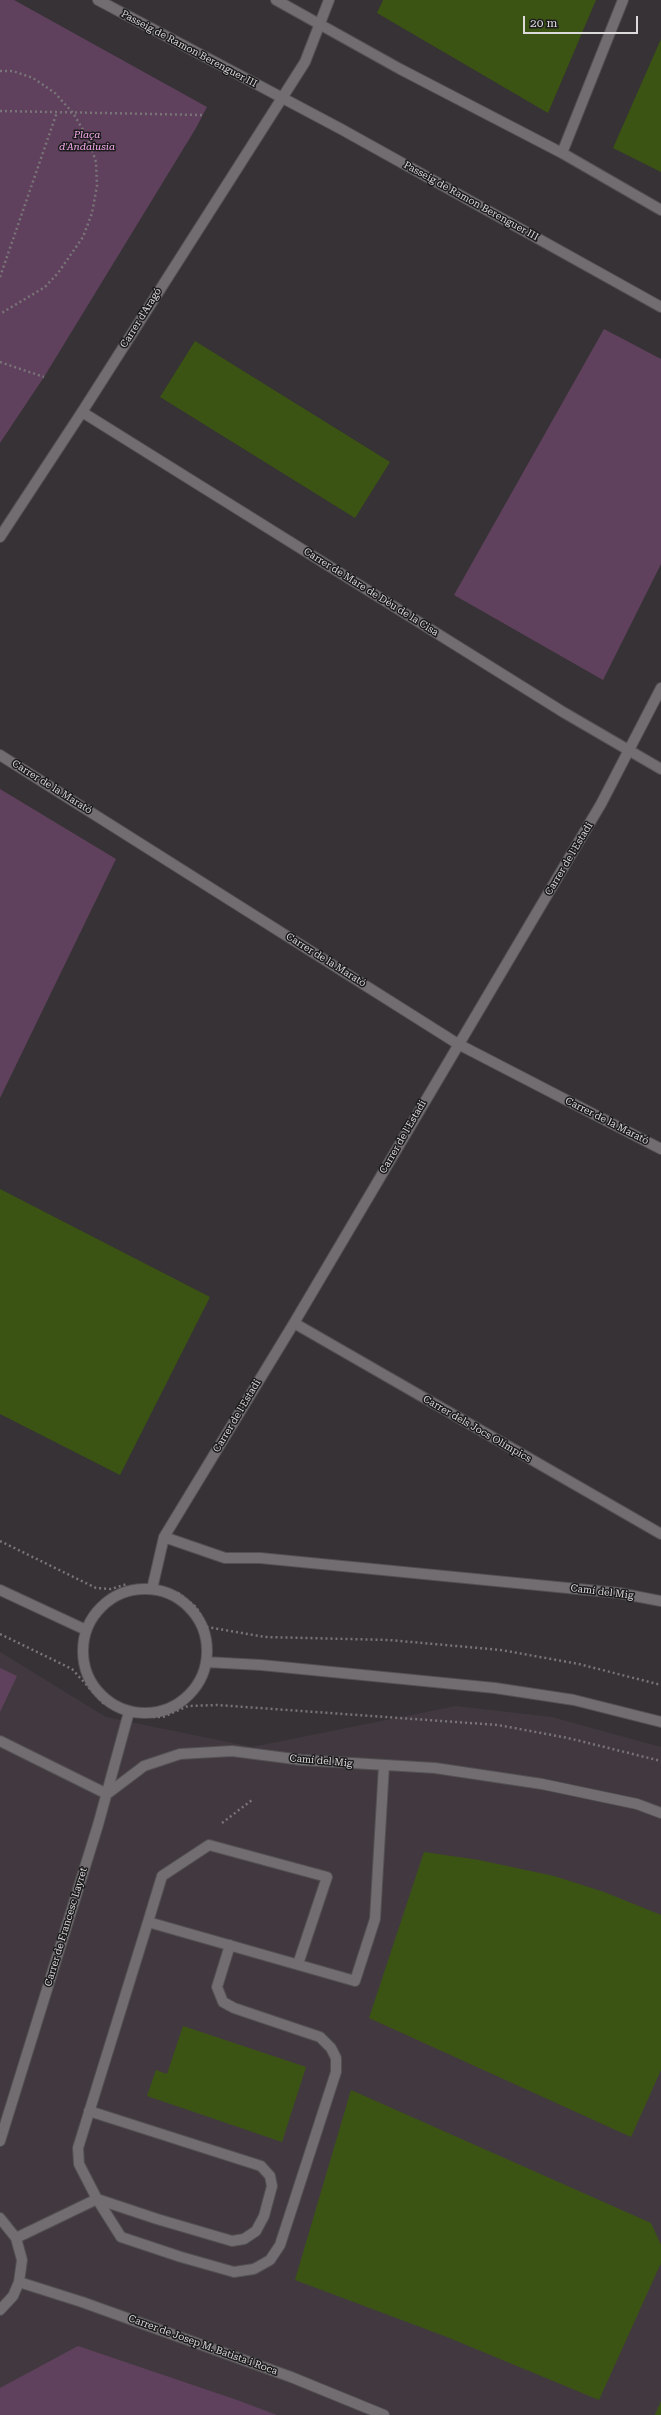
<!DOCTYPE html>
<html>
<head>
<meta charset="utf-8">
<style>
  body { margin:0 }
  #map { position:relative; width:661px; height:2415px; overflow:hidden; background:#363235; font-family:"Roboto Serif",serif }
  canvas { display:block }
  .scale { position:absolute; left:523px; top:16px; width:115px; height:18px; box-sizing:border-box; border:2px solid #dddadc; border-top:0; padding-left:5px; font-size:12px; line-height:14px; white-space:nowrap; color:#dddadc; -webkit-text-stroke:3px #1c1b1c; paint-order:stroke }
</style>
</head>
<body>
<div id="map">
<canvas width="661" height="2415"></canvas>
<div class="scale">20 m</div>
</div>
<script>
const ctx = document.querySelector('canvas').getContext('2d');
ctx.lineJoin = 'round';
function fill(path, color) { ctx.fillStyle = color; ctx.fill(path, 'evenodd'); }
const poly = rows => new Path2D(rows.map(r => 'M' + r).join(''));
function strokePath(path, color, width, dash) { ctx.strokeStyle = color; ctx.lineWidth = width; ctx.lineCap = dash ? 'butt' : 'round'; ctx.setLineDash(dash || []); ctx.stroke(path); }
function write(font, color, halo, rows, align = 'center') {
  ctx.font = font + ' "Roboto Serif",serif'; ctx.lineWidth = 3; ctx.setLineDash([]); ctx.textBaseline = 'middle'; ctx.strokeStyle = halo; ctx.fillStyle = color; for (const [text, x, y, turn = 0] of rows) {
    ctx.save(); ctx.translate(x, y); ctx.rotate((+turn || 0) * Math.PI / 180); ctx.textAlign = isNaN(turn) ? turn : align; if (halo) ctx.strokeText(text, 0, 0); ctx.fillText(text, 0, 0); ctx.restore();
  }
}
fill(poly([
  [0,1652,106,1717,252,1747,456,1706,552,1717,661,1747,661,2415,0,2415]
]), '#423940');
fill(poly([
  [0,0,14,0,207,107,196,128,44,377,0,443],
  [604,329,661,359,661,564,603,680,454,595],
  [0,789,116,859,0,1098],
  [0,1668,17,1676,0,1712],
  [78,2346,237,2400,277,2415,0,2415,0,2388]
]), '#60415d');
fill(poly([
  [383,0,596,0,548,113,377,13],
  [661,39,661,172,613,148],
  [195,341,390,462,355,518,160,397],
  [0,1189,210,1297,120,1475,0,1414],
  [424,1852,479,1860,554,1876,604,1892,661,1915,661,2070,631,2137,369,2018],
  [183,2026,306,2067,282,2142,147,2096,156,2070,167,2074],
  [351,2090,651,2223,661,2245,661,2263,599,2400,447,2337,295,2280],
  [661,2401,661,2415,655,2415]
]), '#3b5413');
const minor = poly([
  [98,0,341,129,661,307],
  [276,0,400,69,562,153,661,210],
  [562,153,623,0],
  [82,412,563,712,661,769],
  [0,537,82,412,305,62,329,0],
  [0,755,458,1044,661,1149],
  [294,1323,661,1534],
  [164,1537,225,1558,260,1558,619,1593,661,1601],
  '83 1651a62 62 0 1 1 124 0a62 62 0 1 1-124 0Z',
  [152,1589,164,1537,294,1323,601,804,661,688],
  [0,1590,86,1630],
  [206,1662,261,1665,495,1688,574,1700,661,1722],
  [0,1741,107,1794,144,1766,180,1754,232,1751,302,1760,435,1768,542,1784,637,1804,661,1813],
  [148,1922,162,1876,209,1845,327,1877,298,1964],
  [89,2111,261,2166,270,2176,272,2186,264,2216,256,2231,244,2239,232,2241,157,2219,97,2199],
  [0,2141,98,1825,129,1712],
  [97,2199,121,2237,181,2257,234,2272,254,2269,270,2260,280,2245,336,2072,336,2058,331,2048,320,2037,234,2008,223,2002,217,1987,230,1945],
  [0,2218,16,2238,22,2260,19,2282,13,2296,0,2310],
  [16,2238,97,2199,79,2164,78,2148,148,1922,355,1981,375,1919,384,1765],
  [19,2282,82,2302,291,2377,384,2415]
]);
strokePath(minor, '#535052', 12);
strokePath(poly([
  [0,71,13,71,33,78,55,93,73,113,88,138,96,162,97,186,92,213,83,237,58,273,45,287,0,314],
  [0,111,203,115],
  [0,277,57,112],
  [0,362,44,377],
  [0,1541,96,1588,111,1589,127,1584],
  [178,1593,196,1607,207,1627,265,1637,389,1640,501,1650,579,1664,661,1685],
  [0,1634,72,1669,105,1705],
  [153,1717,163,1717,188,1706,217,1705,498,1725,568,1738,661,1761],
  [222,1823,252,1800]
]), '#787477', 2.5, [2, 3]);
strokePath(minor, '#716d71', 10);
write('10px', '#dddadc', '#1c1b1c', [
  ["Passeig de Ramon Berenguer III",189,49,28],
  ["Passeig de Ramon Berenguer III",471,201,29],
  ["Carrer d'Aragó",141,318,-58],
  ["Carrer de Mare de Déu de la Cisa",371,592,32],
  ["Carrer de la Marató",52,787,32],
  ["Carrer de l'Estadi",569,859,-59],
  ["Carrer de la Marató",326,960,32],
  ["Carrer de la Marató",607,1121,27],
  ["Carrer de l'Estadi",403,1137,-60],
  ["Carrer de l'Estadi",237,1416,-59],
  ["Carrer dels Jocs Olímpics",477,1429,30],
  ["Camí del Mig",602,1592,7],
  ["Camí del Mig",321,1761,5],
  ["Carrer de Francesc Layret",66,1927,-73],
  ["Carrer de Josep M. Batista i Roca",203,2345,20]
]);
write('italic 10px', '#fcaef2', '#1c1b1c', [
  ["Plaça",87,135],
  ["d'Andalusia",87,147]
]);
</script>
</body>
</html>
